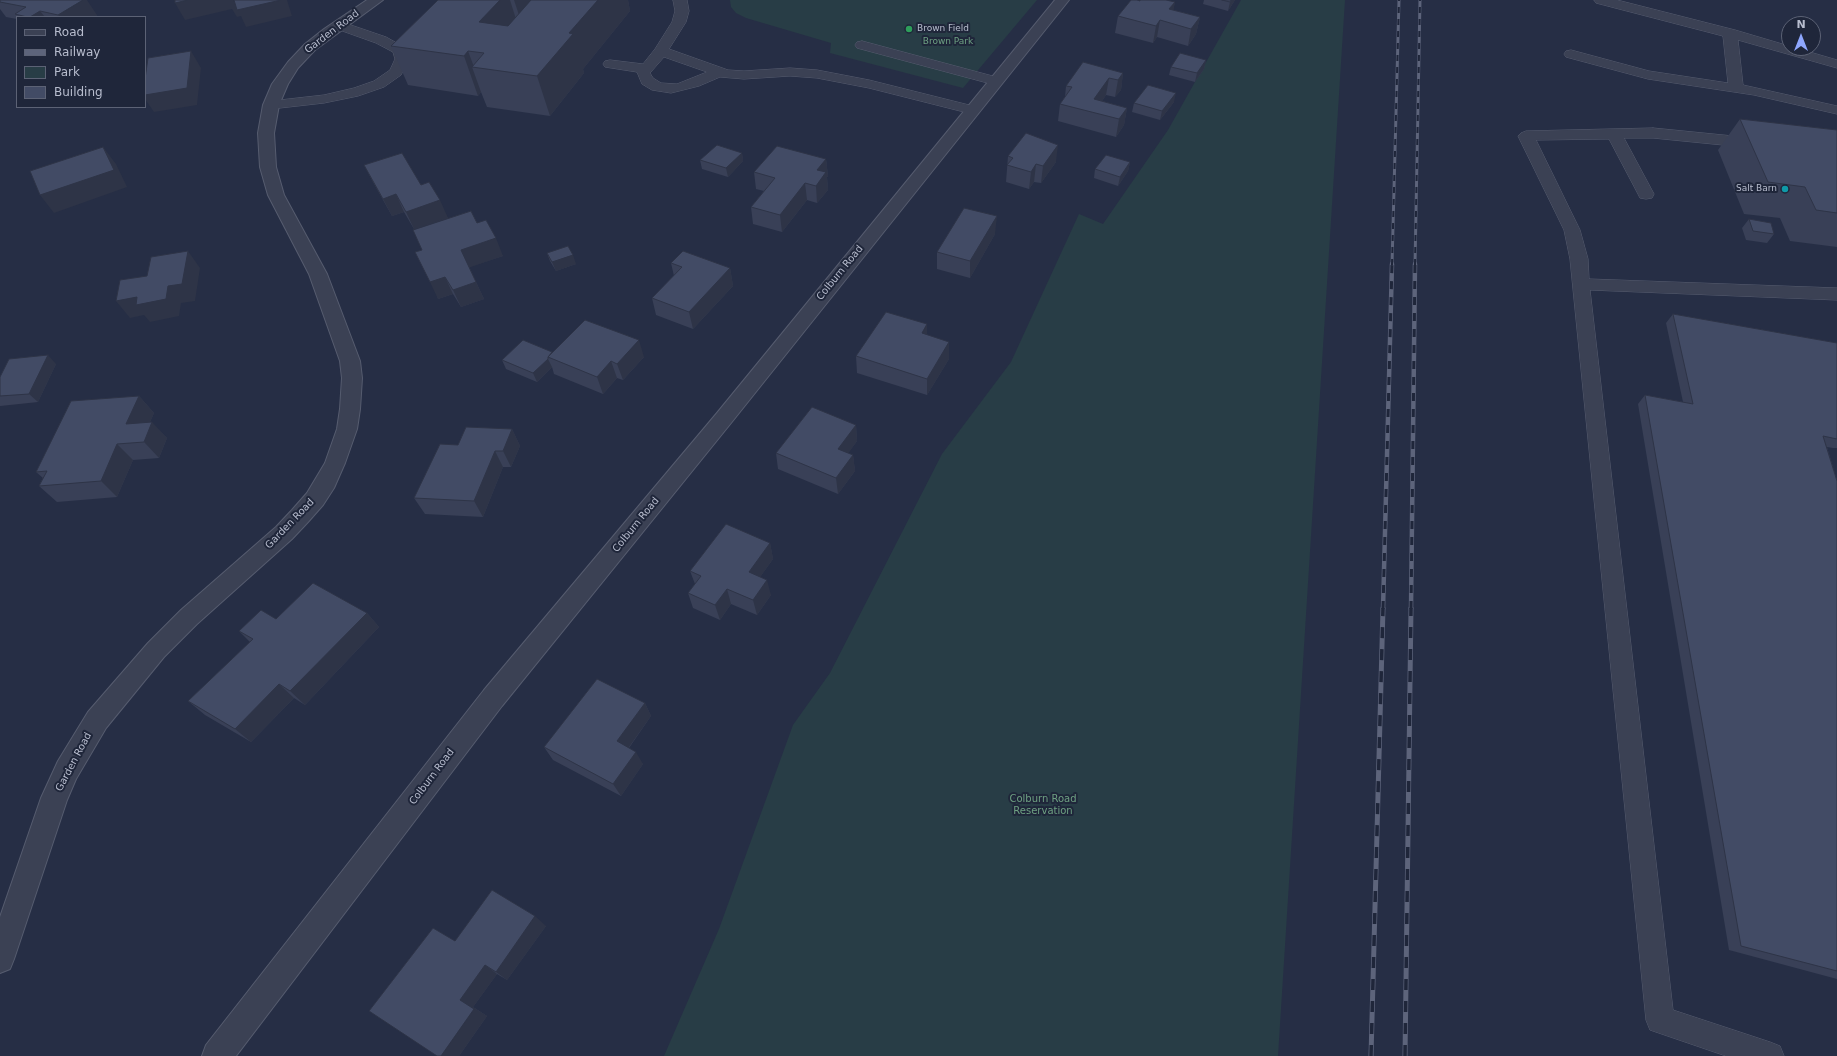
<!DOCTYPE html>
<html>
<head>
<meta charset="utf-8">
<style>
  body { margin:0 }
  #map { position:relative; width:1837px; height:1056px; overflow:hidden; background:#262e45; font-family:"DejaVu Sans",sans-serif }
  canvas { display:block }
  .legend { position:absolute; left:16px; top:16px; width:130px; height:92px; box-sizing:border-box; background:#1f263a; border:1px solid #5c6275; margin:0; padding:5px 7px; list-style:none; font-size:12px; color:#b8bdce }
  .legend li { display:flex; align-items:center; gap:8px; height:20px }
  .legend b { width:20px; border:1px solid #5c6275 }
  .north { position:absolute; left:1781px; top:16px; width:40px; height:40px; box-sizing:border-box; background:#1f263a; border:1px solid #5c6275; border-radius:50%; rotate:0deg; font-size:11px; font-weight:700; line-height:16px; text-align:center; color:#b8bdce }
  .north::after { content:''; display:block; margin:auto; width:14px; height:18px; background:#8ea6fd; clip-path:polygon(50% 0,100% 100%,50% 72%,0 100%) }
</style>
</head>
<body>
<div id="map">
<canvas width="1837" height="1056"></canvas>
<ul class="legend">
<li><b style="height:5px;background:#3b4154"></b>Road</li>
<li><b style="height:5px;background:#5d647b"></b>Railway</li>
<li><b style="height:11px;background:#283d46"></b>Park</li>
<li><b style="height:11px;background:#424b65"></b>Building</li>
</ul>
<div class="north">N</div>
</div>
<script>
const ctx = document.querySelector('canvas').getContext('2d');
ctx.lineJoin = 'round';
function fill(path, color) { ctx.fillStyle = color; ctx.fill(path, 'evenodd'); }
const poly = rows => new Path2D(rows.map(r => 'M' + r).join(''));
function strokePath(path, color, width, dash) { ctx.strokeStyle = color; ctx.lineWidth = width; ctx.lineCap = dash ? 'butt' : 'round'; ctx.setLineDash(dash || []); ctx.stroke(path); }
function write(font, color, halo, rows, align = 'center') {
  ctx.font = font + ' "DejaVu Sans",sans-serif'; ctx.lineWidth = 4; ctx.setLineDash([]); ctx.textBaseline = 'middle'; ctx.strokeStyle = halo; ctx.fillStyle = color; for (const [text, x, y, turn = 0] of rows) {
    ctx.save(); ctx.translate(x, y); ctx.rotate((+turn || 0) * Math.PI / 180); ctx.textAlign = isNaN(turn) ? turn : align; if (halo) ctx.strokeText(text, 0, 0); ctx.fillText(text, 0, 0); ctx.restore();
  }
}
fill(poly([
  [730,0,1037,0,963,88,830,53,831,43,746,18,736,13,731,7],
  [1241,0,1345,0,1278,1056,664,1056,719,929,793,725,830,673,942,454,1011,362,1079,214,1103,224,1168,130]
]), '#283d46');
const lane = poly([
  [673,0,687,0,689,11,686,22,669,49,728,70,744,71,790,68,817,70,869,80,977,107,979,110,977,113,972,114,869,88,817,78,790,76,744,79,720,77,699,86,671,93,652,90,642,84,637,72,605,67,603,64,605,61,610,60,643,64,655,49,672,22,675,11,673,0],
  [664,57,707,72,677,84,661,83,653,78,650,73,664,57],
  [1594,0,1617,0,1735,30,1789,46,1789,48,1796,48,1837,60,1837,68,1738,40,1743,85,1837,106,1837,114,1754,95,1648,79,1566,57,1564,54,1566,51,1571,50,1649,71,1728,83,1723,36,1596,3,1594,0],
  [339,21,386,37,404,47,409,59,401,75,384,87,358,96,324,103,271,109,266,108,264,105,266,102,271,101,324,95,354,88,374,81,390,70,395,59,393,52,376,43,334,28,332,25,334,22,339,21],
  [862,41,1000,78,1002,81,1000,84,995,85,857,48,855,45,857,42,862,41],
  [1653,128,1753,138,1758,140,1761,143,1758,146,1753,148,1653,138,1624,138,1654,194,1652,198,1646,199,1640,198,1638,194,1609,139,1536,140,1580,230,1588,259,1589,279,1837,288,1837,300,1590,290,1673,1010,1770,1042,1780,1046,1784,1056,1726,1056,1650,1030,1646,1020,1570,259,1564,230,1518,136,1521,133,1526,131,1653,128]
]);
const street = poly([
  [367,0,383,0,315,50,298,68,288,84,279,105,274,133,276,167,284,195,327,274,360,361,362,378,360,409,357,429,345,463,334,488,323,505,308,522,292,539,197,624,164,657,106,728,76,779,67,800,14,959,10,969,0,973,0,917,41,798,58,761,88,712,148,643,181,610,276,527,292,510,307,493,325,463,337,429,340,409,342,378,340,361,309,274,268,195,260,167,258,133,263,105,272,84,288,62,305,44,324,29,367,0],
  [1055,0,1069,0,731,423,502,706,236,1056,202,1056,206,1045,484,690,717,413,1055,0]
]);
strokePath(lane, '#565c6f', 1);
strokePath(street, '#565c6f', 2);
fill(lane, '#3b4154');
fill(street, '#3b4154');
const railFar2 = poly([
  [1392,265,1399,0],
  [1415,265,1420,0]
]);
const railFar1 = poly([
  [1383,609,1392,264],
  [1411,609,1415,264]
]);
const rail = poly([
  [1371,1056,1383,608],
  [1405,1056,1411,608]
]);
strokePath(railFar2, '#5d647b', 3);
strokePath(railFar1, '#5d647b', 4.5);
strokePath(rail, '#5d647b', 5);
strokePath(railFar2, '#1f263a', 2, [6]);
strokePath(railFar1, '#1f263a', 3, [8]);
strokePath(rail, '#1f263a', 3.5, [11]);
fill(poly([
  [0,0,97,15,94,17,17,17,17,19,6,17,0,9],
  [438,0,628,0,630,11,583,69,584,73,550,116,487,107,481,92,478,96,408,85,391,46],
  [1204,0,1235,0,1228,11,1203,4],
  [1140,1,1175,2,1173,10,1200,17,1196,34,1188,46,1157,37,1153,43,1115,33,1118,16],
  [1206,60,1204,69,1195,82,1169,75,1171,67],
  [1123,73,1121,90,1115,97,1106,95,1102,101,1127,108,1124,125,1116,137,1058,121,1060,104,1065,97,1066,86],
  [1174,102,1160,120,1132,112,1134,103],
  [1740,119,1837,130,1837,247,1790,241,1780,218,1744,214,1718,150],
  [742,153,743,161,728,177,702,169,700,160],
  [1008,156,1056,162,1041,183,1034,182,1029,189,1006,182],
  [826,159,828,176,827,177,828,190,817,203,807,200,782,232,753,224,751,207,764,191,756,189,754,172],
  [1130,162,1128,171,1118,186,1094,178,1095,169],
  [364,165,421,185,448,218,414,229,404,212,392,216,373,182],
  [1749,219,1774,234,1767,243,1746,240,1742,228],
  [477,223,503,256,469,267,484,299,461,307,453,294,438,299,422,250],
  [995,234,970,278,937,269,937,252],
  [547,253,576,264,556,271,550,261],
  [671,263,730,268,733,286,693,329,656,315,652,298,674,276],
  [1673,314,1837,343,1837,448,1833,448,1827,447,1837,481,1837,979,1729,950,1638,404,1645,395,1683,402,1666,323],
  [927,335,949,359,927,395,857,373,856,356],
  [552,352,644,357,623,380,617,378,603,394,554,374,552,367,537,382,506,369,502,360],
  [56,364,38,402,0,406,0,377],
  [139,396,154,413,150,422,167,438,159,458,133,460,117,497,57,502,39,486,43,478,36,472],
  [856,425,857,441,848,453,853,455,855,471,838,494,778,469,776,453],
  [512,429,520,446,511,467,503,467,483,517,425,514,414,498,458,445],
  [770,543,773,559,760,577,771,595,757,615,731,604,720,620,693,608,688,593,695,584,690,571],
  [367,613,379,627,305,705,294,698,251,742,205,715,188,701,250,642,239,631,276,619],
  [645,703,651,716,629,748,643,764,621,796,553,760,544,747],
  [546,926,507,980,497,974,473,1007,487,1016,459,1056,437,1056,455,941]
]), '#394057');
fill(poly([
  [83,0,87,0,97,15,94,17,60,17,58,15],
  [188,0,287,0,292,16,246,27,241,16,237,17,232,9,185,20,175,3],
  [500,0,510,0,520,32,479,22],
  [514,0,539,0,525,33],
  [597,0,628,0,630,11,583,69,584,73,550,116,537,76,569,33],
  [1231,0,1235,0,1228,11,1230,2],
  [1175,2,1172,19,1169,9],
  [40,11,45,17,30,17],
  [1200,17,1196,34,1188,46,1191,29],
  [1160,20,1157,37,1153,43,1156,26],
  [191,51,201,68,197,105,154,112,145,99,145,95],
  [468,51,474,67,472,67,481,92,478,96,464,56],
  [1206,60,1204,69,1195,82,1197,73],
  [1123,73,1121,90,1115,97,1118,80],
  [1109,78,1106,95,1094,113,1094,99],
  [1176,93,1174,102,1160,120,1162,111],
  [1127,108,1124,125,1116,137,1119,119],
  [1058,145,1056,162,1041,183,1043,166],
  [103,147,116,164,127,187,54,213,40,195],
  [742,153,743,161,728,177,726,168],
  [826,159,828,176,827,177,828,190,817,203,816,186,817,170],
  [1130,162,1128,171,1118,186,1120,177],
  [1036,164,1034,182,1029,189,1031,172],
  [805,183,807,200,782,232,780,215],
  [396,194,404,212,392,216,383,199],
  [440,200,448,218,414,229,406,212],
  [997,216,995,234,970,278,970,261],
  [496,238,503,256,468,268,461,250],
  [188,251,200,268,195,301,181,303,179,316,150,322,144,315,130,318,116,301,137,297,168,286],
  [573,255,576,264,556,271,552,262],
  [730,268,733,286,693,329,689,312],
  [445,277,453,294,438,299,430,282],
  [476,282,484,299,461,307,453,290],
  [927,324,927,341,922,333],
  [639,340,644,357,623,380,617,364],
  [949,342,949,359,927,395,927,379],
  [48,355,56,364,38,402,29,394],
  [548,359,552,367,537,382,533,373],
  [611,361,617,378,603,394,597,377],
  [139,396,154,413,142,441,126,424],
  [152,422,167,438,159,458,144,442],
  [856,425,857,441,840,465,838,449],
  [512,429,520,446,511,467,503,451],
  [117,444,133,460,117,497,101,481],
  [495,451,503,467,483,517,474,501],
  [853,455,855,471,838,494,836,478],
  [770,543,773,559,753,587,749,572],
  [767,580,771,595,757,615,753,600],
  [727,589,731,604,720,620,715,605],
  [367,613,379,627,305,705,290,691],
  [279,684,294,698,251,742,235,729],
  [645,703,651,716,624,754,617,741],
  [636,752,643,764,621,796,613,784],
  [535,916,546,926,507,980,496,972],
  [485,965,497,974,473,1007,487,1016,459,1056,441,1056,460,1000]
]), '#2e3447');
const building = poly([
  [0,0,83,0,58,15,40,11,30,17,27,17,15,14,26,7,0,2,0,0],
  [175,0,188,0,175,3,175,0],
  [234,0,281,0,237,10,234,0],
  [438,0,500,0,479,22,508,26,531,0,598,0,569,33,573,34,537,76,472,67,484,53,468,51,464,56,391,46,438,0],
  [1131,0,1137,0,1140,1,1140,0,1166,0,1175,2,1169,9,1200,17,1191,29,1160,20,1156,26,1118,16,1131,0],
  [1222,0,1231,0,1230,2,1222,0],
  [191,51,187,88,145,95,145,79,148,58,191,51],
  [1180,53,1206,60,1197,73,1171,67,1180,53],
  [1083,62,1123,73,1118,80,1109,78,1094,99,1127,108,1119,119,1060,104,1072,87,1066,86,1083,62],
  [1148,85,1176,93,1162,111,1134,103,1148,85],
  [1740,119,1837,130,1837,213,1816,210,1805,187,1768,182,1740,119],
  [1026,133,1058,145,1043,166,1036,164,1031,172,1007,165,1013,158,1008,156,1026,133],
  [717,145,742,153,726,168,700,160,717,145],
  [777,146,826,159,817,170,826,172,816,186,805,183,780,215,751,207,775,178,754,172,777,146],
  [103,147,114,170,40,195,30,171,103,147],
  [402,153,421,185,429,182,440,200,406,212,396,194,383,199,364,165,402,153],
  [1106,155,1130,162,1120,177,1095,169,1106,155],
  [964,208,997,216,970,261,937,252,964,208],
  [471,211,477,223,486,220,496,238,461,250,476,282,453,290,445,277,430,282,415,252,422,250,413,230,471,211],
  [1749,219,1771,223,1774,234,1753,231,1749,219],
  [568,246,573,255,552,262,547,253,568,246],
  [188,251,182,284,168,286,166,299,136,305,137,297,116,301,120,280,147,276,151,257,188,251],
  [683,251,730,268,689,312,652,298,682,267,671,263,683,251],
  [886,312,927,324,922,333,949,342,927,379,856,356,886,312],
  [1673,314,1837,343,1837,439,1823,436,1837,481,1837,971,1741,946,1645,395,1693,404,1673,314],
  [585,320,639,340,617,364,611,361,597,377,548,357,585,320],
  [523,340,552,352,548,357,548,359,533,373,502,360,523,340],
  [48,355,29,394,0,396,0,377,9,359,48,355],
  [139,396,126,424,152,422,144,442,117,444,101,481,39,486,47,471,36,472,71,401,139,396],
  [812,407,856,425,838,449,853,455,836,478,776,453,812,407],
  [466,427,512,429,503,451,495,451,474,501,414,498,440,444,458,445,466,427],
  [726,524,770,543,749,572,767,580,753,600,727,589,715,605,688,593,701,576,690,571,726,524],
  [313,583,367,613,290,691,279,684,235,729,188,701,253,639,239,631,261,610,276,619,313,583],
  [597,679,645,703,617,741,636,752,613,784,544,747,597,679],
  [492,890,535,916,496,972,485,965,460,1000,474,1009,441,1056,437,1056,369,1011,433,928,455,941,492,890]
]);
fill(building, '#424b65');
strokePath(building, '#2e3447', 1);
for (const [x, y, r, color] of [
  [909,29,4,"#2e9e5b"],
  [1785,189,4,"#0f9aa8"]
]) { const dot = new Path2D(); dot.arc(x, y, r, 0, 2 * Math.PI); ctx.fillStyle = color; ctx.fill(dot); strokePath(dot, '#1f263a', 1.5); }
write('9px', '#b8bdce', '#1f263a', [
  ["Brown Field",917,29],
  ["Salt Barn",1777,189,"right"]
], 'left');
write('9px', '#6ea082', '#1f263a', [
  ["Brown Park",948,42]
]);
write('10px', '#b8bdce', '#1f263a', [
  ["Garden Road",332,32,-37],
  ["Colburn Road",840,273,-51],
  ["Garden Road",290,524,-46],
  ["Colburn Road",636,525,-51],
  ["Garden Road",74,762,-62],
  ["Colburn Road",432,777,-53]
]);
write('10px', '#6ea082', '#1f263a', [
  ["Colburn Road",1043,799],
  ["Reservation",1043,811]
]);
</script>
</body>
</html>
